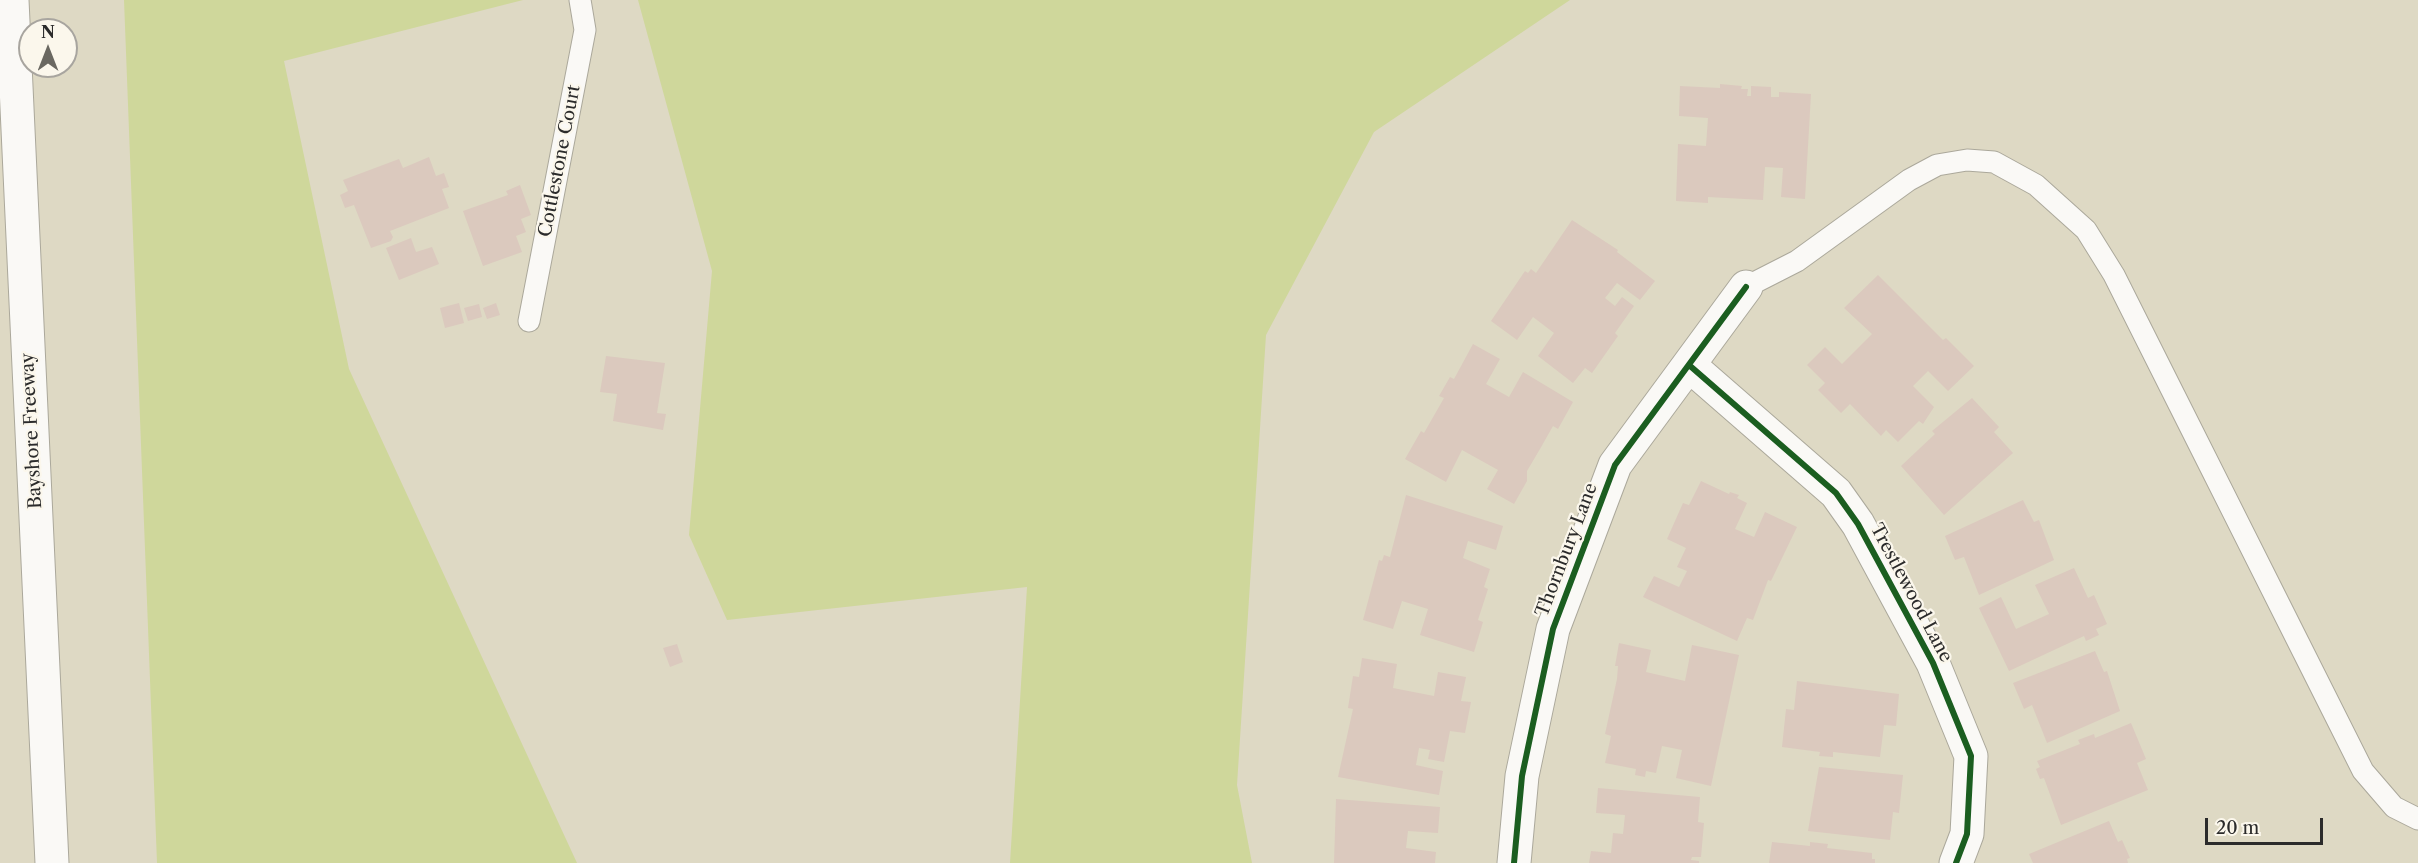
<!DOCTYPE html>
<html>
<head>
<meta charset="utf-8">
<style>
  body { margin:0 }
  #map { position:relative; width:2418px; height:863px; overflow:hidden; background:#ded9c4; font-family:"Libre Caslon Text",serif }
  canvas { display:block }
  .north { position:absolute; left:18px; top:18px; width:60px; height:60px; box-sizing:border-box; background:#fbf7ec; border:2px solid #a8a59f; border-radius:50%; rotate:0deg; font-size:16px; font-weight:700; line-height:24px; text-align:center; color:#2b2b2b }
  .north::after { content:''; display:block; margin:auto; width:21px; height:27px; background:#6a6861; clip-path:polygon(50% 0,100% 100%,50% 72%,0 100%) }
  .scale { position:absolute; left:2205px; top:818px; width:118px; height:27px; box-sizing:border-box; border:3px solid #2b2b2b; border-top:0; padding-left:8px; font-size:18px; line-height:21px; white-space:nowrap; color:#2b2b2b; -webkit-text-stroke:4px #fbf7ec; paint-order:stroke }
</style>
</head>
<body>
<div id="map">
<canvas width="2418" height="863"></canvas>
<div class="north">N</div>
<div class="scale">20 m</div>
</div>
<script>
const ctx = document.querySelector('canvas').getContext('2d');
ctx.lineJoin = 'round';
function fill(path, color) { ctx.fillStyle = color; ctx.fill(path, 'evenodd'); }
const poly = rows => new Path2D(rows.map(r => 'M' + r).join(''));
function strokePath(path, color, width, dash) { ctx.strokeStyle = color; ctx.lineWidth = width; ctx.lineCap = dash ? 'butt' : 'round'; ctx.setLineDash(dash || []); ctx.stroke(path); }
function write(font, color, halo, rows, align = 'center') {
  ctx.font = font + ' "Libre Caslon Text",serif'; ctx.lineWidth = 4.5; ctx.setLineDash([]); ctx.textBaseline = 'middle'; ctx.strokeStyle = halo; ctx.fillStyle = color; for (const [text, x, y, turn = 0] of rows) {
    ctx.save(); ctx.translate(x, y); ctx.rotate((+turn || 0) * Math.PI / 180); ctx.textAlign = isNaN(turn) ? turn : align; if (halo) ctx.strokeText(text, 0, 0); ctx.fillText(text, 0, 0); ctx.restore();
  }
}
fill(poly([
  [124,0,523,0,284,61,349,369,577,863,157,863],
  [638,0,1570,0,1374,132,1266,335,1237,785,1252,863,1010,863,1027,587,727,620,689,535,712,271]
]), '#cfd79b');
fill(poly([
  [1720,84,1742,86,1741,89,1748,89,1747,96,1751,96,1751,86,1771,87,1771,97,1779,97,1779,92,1811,94,1805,199,1781,197,1783,168,1765,167,1763,200,1708,197,1708,203,1676,201,1678,144,1706,146,1708,118,1679,116,1680,86,1720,88],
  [429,157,436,176,444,173,449,187,442,189,449,208,390,231,393,237,391,241,371,248,354,205,345,208,340,195,348,191,343,180,399,159,403,168],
  [520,185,531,215,521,219,526,232,516,236,522,252,483,266,463,211,508,195,506,191],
  [1572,220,1618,250,1617,252,1655,281,1640,300,1617,283,1605,298,1615,306,1622,297,1634,306,1615,333,1618,336,1592,373,1585,368,1573,383,1538,356,1554,333,1533,317,1517,340,1491,321,1525,271,1528,273,1531,269,1536,273],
  [411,238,416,252,432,247,439,264,399,280,386,248],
  [1878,275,1943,340,1946,338,1974,366,1948,391,1928,371,1913,386,1934,407,1923,424,1919,421,1898,442,1886,430,1881,436,1850,404,1841,413,1818,390,1825,383,1807,365,1825,347,1842,364,1872,334,1844,308],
  [459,303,464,323,445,328,440,308],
  [496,303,500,315,487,319,483,308],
  [479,304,482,317,468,321,464,308],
  [1473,344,1500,359,1486,384,1509,397,1523,372,1573,402,1558,429,1553,426,1540,449,1527,471,1527,481,1514,504,1487,489,1498,470,1462,450,1446,482,1405,459,1421,431,1424,433,1444,398,1439,396,1450,377,1454,379],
  [606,356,665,363,657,413,666,414,663,430,613,421,617,394,600,392],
  [1972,398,1999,427,1994,432,2013,453,1944,515,1901,466,1935,434,1932,431],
  [1701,481,1729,494,1730,492,1739,495,1737,498,1747,503,1735,529,1754,537,1765,512,1797,527,1771,581,1768,580,1753,620,1747,618,1737,641,1643,597,1654,576,1679,587,1687,571,1677,567,1686,548,1667,539,1683,503,1689,505],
  [1406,495,1503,526,1496,550,1468,541,1463,558,1490,569,1484,587,1488,589,1478,620,1483,622,1474,652,1420,635,1428,609,1402,601,1393,629,1363,620,1379,560,1382,561,1384,555,1390,557],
  [2023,500,2034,522,2039,520,2054,560,1979,595,1964,557,1955,560,1945,536],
  [2074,568,2088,598,2094,595,2107,624,2096,629,2099,635,2086,641,2084,636,2009,671,1979,608,2001,597,2016,629,2049,614,2035,585],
  [1619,643,1651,650,1646,672,1685,681,1692,645,1739,655,1711,786,1676,778,1682,750,1662,746,1656,773,1646,771,1645,777,1635,775,1636,769,1605,763,1611,736,1605,734,1617,679,1618,666,1615,666],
  [677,644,683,662,670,667,663,648],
  [2095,651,2104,672,2107,671,2120,711,2047,743,2032,705,2024,709,2013,683],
  [1362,658,1397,664,1393,688,1434,696,1438,672,1466,677,1461,701,1471,702,1465,733,1450,731,1444,762,1428,759,1430,750,1419,748,1416,765,1443,771,1439,795,1338,777,1353,709,1348,708,1353,676,1359,677],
  [1797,681,1899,694,1896,726,1884,725,1880,757,1833,752,1833,757,1819,756,1820,752,1782,747,1786,709,1794,710],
  [2131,723,2146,759,2137,763,2148,790,2061,825,2044,778,2040,779,2036,769,2040,767,2037,761,2080,744,2078,740,2094,734,2095,738],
  [1819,767,1903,775,1899,813,1893,812,1890,840,1808,831],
  [1598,788,1700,797,1698,822,1704,823,1701,857,1692,857,1691,860,1699,861,1699,863,1589,863,1591,851,1611,853,1613,833,1623,834,1625,815,1596,813],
  [1336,799,1440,807,1438,833,1408,831,1406,848,1436,852,1435,863,1334,863],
  [2109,821,2118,842,2122,840,2130,858,2127,859,2128,863,2033,863,2029,854],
  [1772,842,1810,846,1810,842,1828,844,1827,848,1872,853,1872,859,1875,859,1875,863,1769,863]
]), '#dbc9be');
const lane = poly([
  [1746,287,1797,261,1909,180,1937,165,1967,160,1994,162,2036,185,2086,230,2114,275,2363,771,2394,807,2418,819],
  [529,321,585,30,580,0]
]);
const street = poly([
  [1689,365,1836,493,1858,524,1933,663,1971,756,1967,834,1956,863],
  [1514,863,1522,776,1553,629,1615,465,1746,287]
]);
const highway = poly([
  [12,0,52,863]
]);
strokePath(lane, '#aba89b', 23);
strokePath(street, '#aba89b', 35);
strokePath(highway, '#aba89b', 35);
strokePath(lane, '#faf9f6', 21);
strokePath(street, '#faf9f6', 33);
strokePath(highway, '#faf9f6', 33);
strokePath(poly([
  [1689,365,1836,493,1858,524,1933,663,1971,756,1967,834,1956,863],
  [1514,863,1522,776,1553,629,1615,465,1746,287]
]), '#1b5e20', 6);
write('18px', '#2b2b2b', '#fbf7ec', [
  ["Cottlestone Court",560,161,-79],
  ["Bayshore Freeway",32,431,-93],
  ["Thornbury Lane",1567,550,-69],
  ["Trestlewood Lane",1911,593,62]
]);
</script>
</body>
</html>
